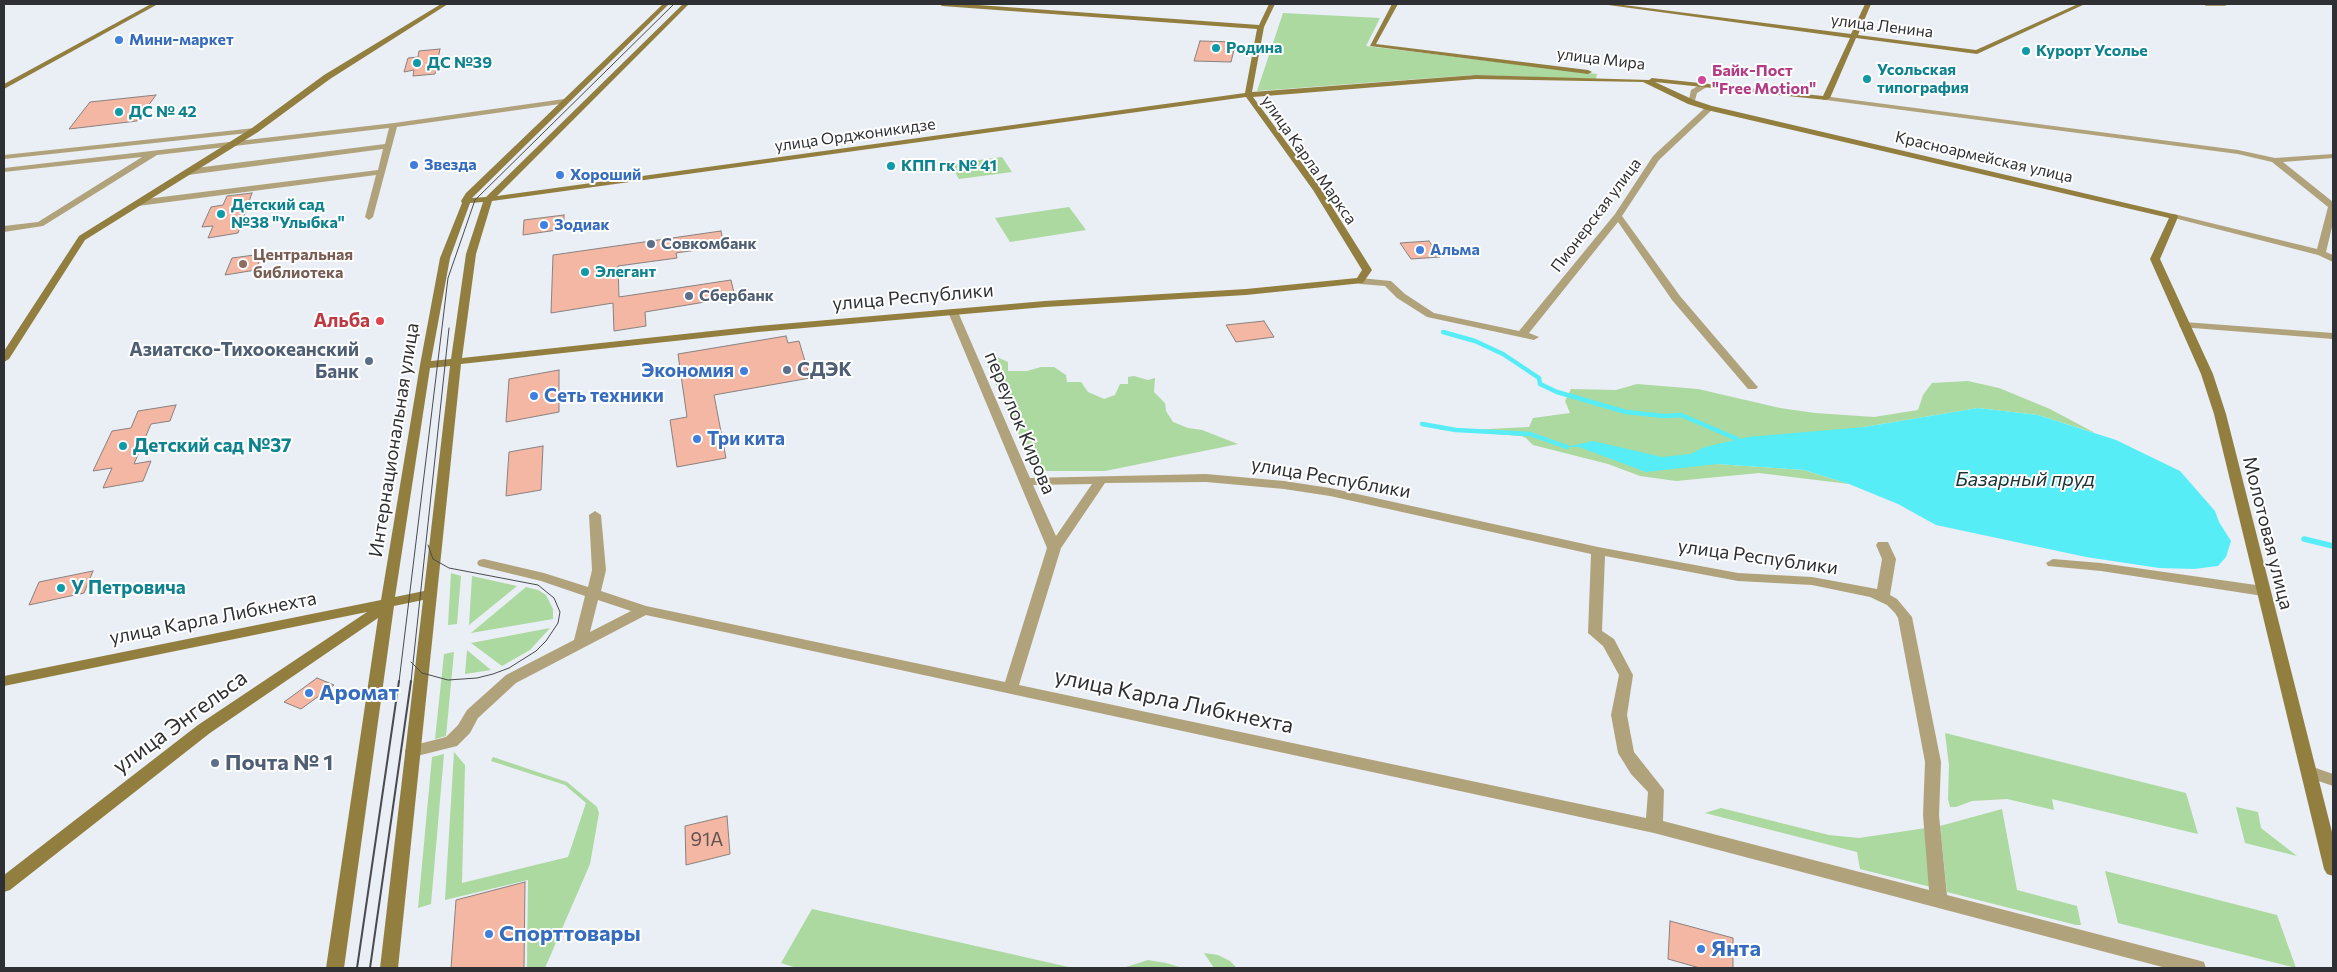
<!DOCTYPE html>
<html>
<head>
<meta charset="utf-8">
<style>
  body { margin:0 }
  #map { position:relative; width:2337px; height:972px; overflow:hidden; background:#eaeef5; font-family:Commissioner,sans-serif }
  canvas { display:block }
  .frame { position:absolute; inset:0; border:5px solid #2f3033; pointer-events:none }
</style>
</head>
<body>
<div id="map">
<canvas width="2337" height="972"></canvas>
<div class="frame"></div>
</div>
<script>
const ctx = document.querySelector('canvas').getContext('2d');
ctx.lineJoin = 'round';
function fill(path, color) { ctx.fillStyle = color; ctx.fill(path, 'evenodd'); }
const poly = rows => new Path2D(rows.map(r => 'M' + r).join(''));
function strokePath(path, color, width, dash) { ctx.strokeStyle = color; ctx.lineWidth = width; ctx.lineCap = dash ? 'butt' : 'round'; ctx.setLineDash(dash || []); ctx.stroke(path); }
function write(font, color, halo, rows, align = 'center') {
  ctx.font = font + ' Commissioner,sans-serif'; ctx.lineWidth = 4; ctx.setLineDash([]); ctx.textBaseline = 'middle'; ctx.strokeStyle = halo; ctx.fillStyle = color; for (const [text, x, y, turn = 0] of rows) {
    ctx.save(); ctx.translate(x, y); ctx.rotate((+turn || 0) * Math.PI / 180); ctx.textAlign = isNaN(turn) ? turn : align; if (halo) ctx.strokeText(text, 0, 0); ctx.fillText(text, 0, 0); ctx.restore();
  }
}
fill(poly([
  [1283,13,1380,18,1366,46,1597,74,1596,79,1473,75,1257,91],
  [1002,157,1012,172,959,179,950,164],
  [1069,207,1086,230,1010,242,995,218],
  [997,357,1008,362,1008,371,1027,371,1041,367,1054,367,1066,375,1067,382,1081,382,1088,392,1104,399,1115,395,1120,384,1128,384,1128,377,1134,376,1148,380,1155,378,1154,392,1165,403,1166,411,1173,422,1188,428,1202,430,1238,444,1105,471,1042,471,1033,466,985,361],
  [1968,381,1999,388,2050,409,2095,433,2038,415,1978,408,1864,427,1717,464,1804,470,1849,484,1759,473,1676,481,1640,476,1608,464,1533,445,1526,438,1521,436,1441,430,1429,425,1468,430,1529,427,1533,418,1570,413,1565,401,1571,389,1616,390,1637,384,1698,389,1780,408,1815,413,1874,417,1918,410,1923,395,1932,383],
  [451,573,461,576,457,624,448,625],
  [472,576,517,586,469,625],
  [526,587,538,590,546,595,553,609,553,619,471,633],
  [550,628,530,650,502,666,471,643],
  [467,650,491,670,465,674],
  [454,652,446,736,435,739,444,654],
  [1945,733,2186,793,2198,834,2052,799,2054,810,2007,799,1972,801,1956,807,1950,807,1948,799,1949,765],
  [454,752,465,765,462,883,568,857,586,803,565,785,491,761,493,757,567,782,597,807,599,813,590,864,545,968,527,968,528,880,445,900],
  [444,754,431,904,418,908,432,757],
  [2236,807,2258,812,2261,828,2297,856,2245,843],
  [1721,808,1829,835,1859,838,1926,828,1931,887,1860,869,1857,852,1705,813],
  [2002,809,2017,890,2077,906,2081,925,2076,925,1947,892,1940,826],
  [2105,871,2277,915,2296,968,2118,923],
  [812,909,1073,968,797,968,781,963],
  [1204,953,1218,955,1230,961,1237,968,1214,968],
  [1148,960,1166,963,1183,968,1123,968]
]), '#abd99f');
fill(poly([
  [1978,408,2038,415,2116,440,2180,471,2215,511,2219,522,2231,541,2226,557,2218,566,2194,569,2159,568,2086,557,1936,525,1898,504,1849,484,1804,470,1717,464,1646,472,1579,447,1567,447,1593,441,1662,457,1690,454,1705,447,1748,437,1864,427]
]), '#57edf7');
strokePath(poly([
  [1443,332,1475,341,1503,354,1539,378,1540,384,1557,392,1626,412,1664,416,1681,415,1737,439],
  [1422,424,1456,430,1530,434,1567,447]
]), '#57edf7', 4.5);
strokePath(poly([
  [2304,539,2333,546]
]), '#57edf7', 5.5);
const building = poly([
  [1200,41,1236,42,1231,62,1194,61,1200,41],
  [440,49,435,74,413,76,414,70,404,72,408,58,418,57,419,51,440,49],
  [156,95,137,121,69,129,90,102,156,95],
  [252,193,238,233,208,238,213,226,202,227,211,207,223,205,227,196,252,193],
  [564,215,564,229,523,235,524,220,564,215],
  [721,231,724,246,676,253,677,258,618,266,619,297,731,280,735,297,645,312,646,326,614,331,613,303,551,313,553,255,721,231],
  [1429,241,1440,257,1411,259,1400,243,1429,241],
  [262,254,256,270,225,275,232,258,262,254],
  [1264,321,1274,337,1236,342,1226,325,1264,321],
  [786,336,788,343,799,341,810,378,714,395,726,458,677,467,670,420,687,417,678,354,786,336],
  [559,370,559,412,506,422,509,379,559,370],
  [176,405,170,421,151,424,134,464,151,461,143,481,103,488,112,468,93,471,112,431,131,428,138,411,176,405],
  [543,446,541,490,506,496,509,452,543,446],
  [93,571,84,593,29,605,39,582,93,571],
  [317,678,334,685,301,709,284,702,317,678],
  [727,816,730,854,686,865,685,826,727,816],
  [525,882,524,968,451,968,456,900,525,882],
  [1670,921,1733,938,1733,968,1700,968,1668,959,1670,921]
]);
fill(building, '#f3b7a3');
strokePath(building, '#89817f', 1);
fill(poly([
  [2203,4,2228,4,2225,6,2206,6,2203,4],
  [1703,83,1710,85,1697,93,1694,104,1688,104,1691,90,1703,83],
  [1823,96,2238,150,2275,158,2333,154,2333,158,2283,162,2333,202,2333,223,2326,252,2333,255,2333,262,2318,255,2170,217,2174,214,2317,249,2328,207,2272,162,2238,154,1826,100,1823,100,1823,96],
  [564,99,567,99,567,103,397,127,373,217,369,220,365,217,376,175,138,206,134,203,138,200,378,170,383,149,188,175,184,172,188,169,385,144,389,128,157,155,43,226,4,232,4,226,38,222,142,157,4,172,4,168,394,123,564,99],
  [1707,106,1714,108,1659,160,1622,216,1680,296,1756,385,1758,387,1756,389,1748,389,1672,300,1618,222,1529,333,1539,337,1534,340,1427,317,1397,298,1385,286,1360,284,1355,281,1360,278,1391,281,1405,294,1434,313,1519,331,1615,214,1653,156,1707,106],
  [255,128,259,130,258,132,4,159,4,155,255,128],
  [953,309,958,312,1030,478,1206,474,1284,481,1330,488,1598,547,1738,573,1812,577,1877,589,1882,559,1876,545,1878,542,1888,542,1896,559,1890,595,1897,599,1912,617,1941,762,1939,815,1947,895,2197,960,2204,962,2206,968,2166,968,1654,833,646,615,516,683,478,718,470,733,457,746,413,757,407,755,405,751,407,747,446,737,458,725,467,710,506,675,574,640,585,596,541,581,479,566,477,563,479,560,484,559,544,573,588,587,592,570,589,515,595,511,601,515,606,570,601,591,646,606,1005,682,1047,548,948,312,953,309],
  [1206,482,1284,489,1330,496,1591,554,1588,633,1603,646,1619,675,1611,715,1618,753,1631,774,1648,792,1646,818,1019,685,1061,548,1105,483,1206,482],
  [1092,484,1056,536,1033,485,1092,484],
  [1605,556,1738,581,1812,585,1870,597,1887,605,1895,613,1898,618,1925,762,1923,815,1929,890,1663,821,1664,790,1634,752,1627,715,1633,675,1614,639,1602,631,1605,556],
  [598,600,631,611,590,632,598,600],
  [2184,322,2333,333,2333,339,2180,327,2179,325,2184,322],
  [2053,559,2101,563,2263,586,2268,588,2270,591,2268,594,2263,596,2101,571,2048,566,2046,563,2053,559],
  [2310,766,2333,774,2333,786,2304,776,2302,772,2304,768,2310,766]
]), '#b0a37c');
fill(poly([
  [151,4,158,4,4,89,4,84,151,4],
  [441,4,448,4,330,79,258,132,85,240,9,359,4,362,4,351,79,236,252,128,324,75,441,4],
  [663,4,669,4,472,198,486,197,683,4,689,4,497,196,1245,93,1257,29,942,6,939,4,964,4,1259,25,1269,4,1275,4,1264,27,1252,92,1476,75,1649,80,1652,78,1823,96,1850,38,1601,4,1616,4,1851,34,1865,4,1871,4,1858,35,1976,50,2078,4,2085,4,1977,54,1856,38,1830,98,1826,100,1655,82,1694,100,1712,106,2177,215,2178,217,2160,259,2213,374,2226,414,2333,836,2333,876,2327,874,2324,869,2214,414,2201,374,2150,259,2169,218,1707,110,1688,104,1643,82,1476,79,1253,97,1321,189,1372,270,1363,283,1246,295,1045,307,758,332,461,364,398,968,380,968,423,600,394,606,344,968,326,968,378,618,210,733,10,890,4,892,4,875,198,725,367,612,4,686,4,676,381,600,420,365,440,258,462,203,461,201,466,193,663,4],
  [1246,97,1313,190,1362,270,1357,278,1246,289,1045,301,758,326,462,358,476,254,492,201,1246,97],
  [483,202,466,254,451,359,431,361,450,258,470,203,483,202],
  [450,366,424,591,395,597,430,368,450,366],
  [1392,4,1398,4,1376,44,1588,70,1592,72,1588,74,1370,46,1392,4]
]), '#927f40');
strokePath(poly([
  [411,662,422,673,448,680,477,678,493,674,509,668,536,651,546,641,558,623,560,612,554,598,538,585,449,568,433,559,428,545],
  [399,682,448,278,475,200,674,4],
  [411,682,449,328]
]), '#494b4e', 1);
strokePath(poly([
  [357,968,399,681],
  [370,968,411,681]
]), '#494b4e', 2);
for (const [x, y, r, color] of [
  [119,40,5,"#3f7fe0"],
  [1216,48,5,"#0f9aa8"],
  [2026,51,5,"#0f9aa8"],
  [417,63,5,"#0f9aa8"],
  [1867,79,5,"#0f9aa8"],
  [1702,80,5,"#d1479c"],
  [119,112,5,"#0f9aa8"],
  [414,165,5,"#3f7fe0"],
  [891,166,5,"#0f9aa8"],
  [560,175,5,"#3f7fe0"],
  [221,214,5,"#0f9aa8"],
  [544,225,5,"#3f7fe0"],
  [651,244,5,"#5c6f8a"],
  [1420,250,5,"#3f7fe0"],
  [243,264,5,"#8d6e63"],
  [585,272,5,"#0f9aa8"],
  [689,296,5,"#5c6f8a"],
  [380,321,5,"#e0444e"],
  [369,361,5,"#5c6f8a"],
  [787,370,5,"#5c6f8a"],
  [744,371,5,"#3f7fe0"],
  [534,396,5,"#3f7fe0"],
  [697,439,5,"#3f7fe0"],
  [123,446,5,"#0f9aa8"],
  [61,588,5,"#0f9aa8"],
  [309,693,5,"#3f7fe0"],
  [215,763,5,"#5c6f8a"],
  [489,934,5,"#3f7fe0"],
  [1701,949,5,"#3f7fe0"]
]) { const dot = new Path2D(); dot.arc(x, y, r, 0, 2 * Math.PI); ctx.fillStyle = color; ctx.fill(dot); strokePath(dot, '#fff', 2); }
write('16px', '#2f3033', '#fff', [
  ["улица Ленина",1882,26,7],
  ["улица Мира",1601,59,7],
  ["улица Орджоникидзе",855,135,-8],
  ["Красноармейская улица",1984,157,13],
  ["улица Карла Маркса",1309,160,55],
  ["Пионерская улица",1596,215,-53]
]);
write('bold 16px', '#366cbe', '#fff', [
  ["Мини-маркет",129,40],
  ["Звезда",424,165],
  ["Хороший",570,175],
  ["Зодиак",554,225],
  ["Альма",1430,250]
], 'left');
write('bold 16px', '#0d838f', '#fff', [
  ["Родина",1226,48],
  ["Курорт Усолье",2036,51],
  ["ДС №39",427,63],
  ["Усольская",1877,70],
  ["типография",1877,88],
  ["ДС № 42",129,112],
  ["КПП гк № 41",901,166],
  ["Детский сад",231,205],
  ["№38 \"Улыбка\"",231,223],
  ["Элегант",595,272]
], 'left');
write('bold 16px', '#b23c85', '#fff', [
  ["Байк-Пост",1712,71],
  ["\"Free Motion\"",1712,89]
], 'left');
write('bold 16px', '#4e5e75', '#fff', [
  ["Совкомбанк",661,244],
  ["Сбербанк",699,296]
], 'left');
write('bold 16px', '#785e54', '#fff', [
  ["Центральная",253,255],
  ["библиотека",253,273]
], 'left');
write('19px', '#2f3033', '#fff', [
  ["улица Республики",913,297,-5],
  ["переулок Кирова",1020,423,67],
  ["Интернациональная улица",394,440,-81],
  ["улица Республики",1331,478,10],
  ["Молотовая улица",2268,533,76],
  ["улица Республики",1758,557,8],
  ["улица Карла Либкнехта",213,618,-11]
]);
write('bold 19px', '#be3a42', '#fff', [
  ["Альба",370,321]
], 'right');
write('bold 19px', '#4e5e75', '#fff', [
  ["Азиатско-Тихоокеанский",359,350],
  ["Банк",359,372],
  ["СДЭК",797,370,"left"]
], 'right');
write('bold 19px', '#366cbe', '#fff', [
  ["Экономия",734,371,"right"],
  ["Сеть техники",544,396],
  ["Три кита",707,439]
], 'left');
write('bold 19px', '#0d838f', '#fff', [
  ["Детский сад №37",133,446],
  ["У Петровича",71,588]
], 'left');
write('19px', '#60524f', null, [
  ["91А",707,840]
]);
write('italic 20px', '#1b3335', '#fff', [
  ["Базарный пруд",2025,479]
]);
write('bold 22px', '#366cbe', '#fff', [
  ["Аромат",319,693],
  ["Спорттовары",499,934],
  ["Янта",1711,949]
], 'left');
write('22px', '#2f3033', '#fff', [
  ["улица Карла Либкнехта",1174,701,12],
  ["улица Энгельса",180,722,-36]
]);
write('bold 22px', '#4e5e75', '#fff', [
  ["Почта № 1",225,763]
], 'left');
</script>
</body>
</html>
